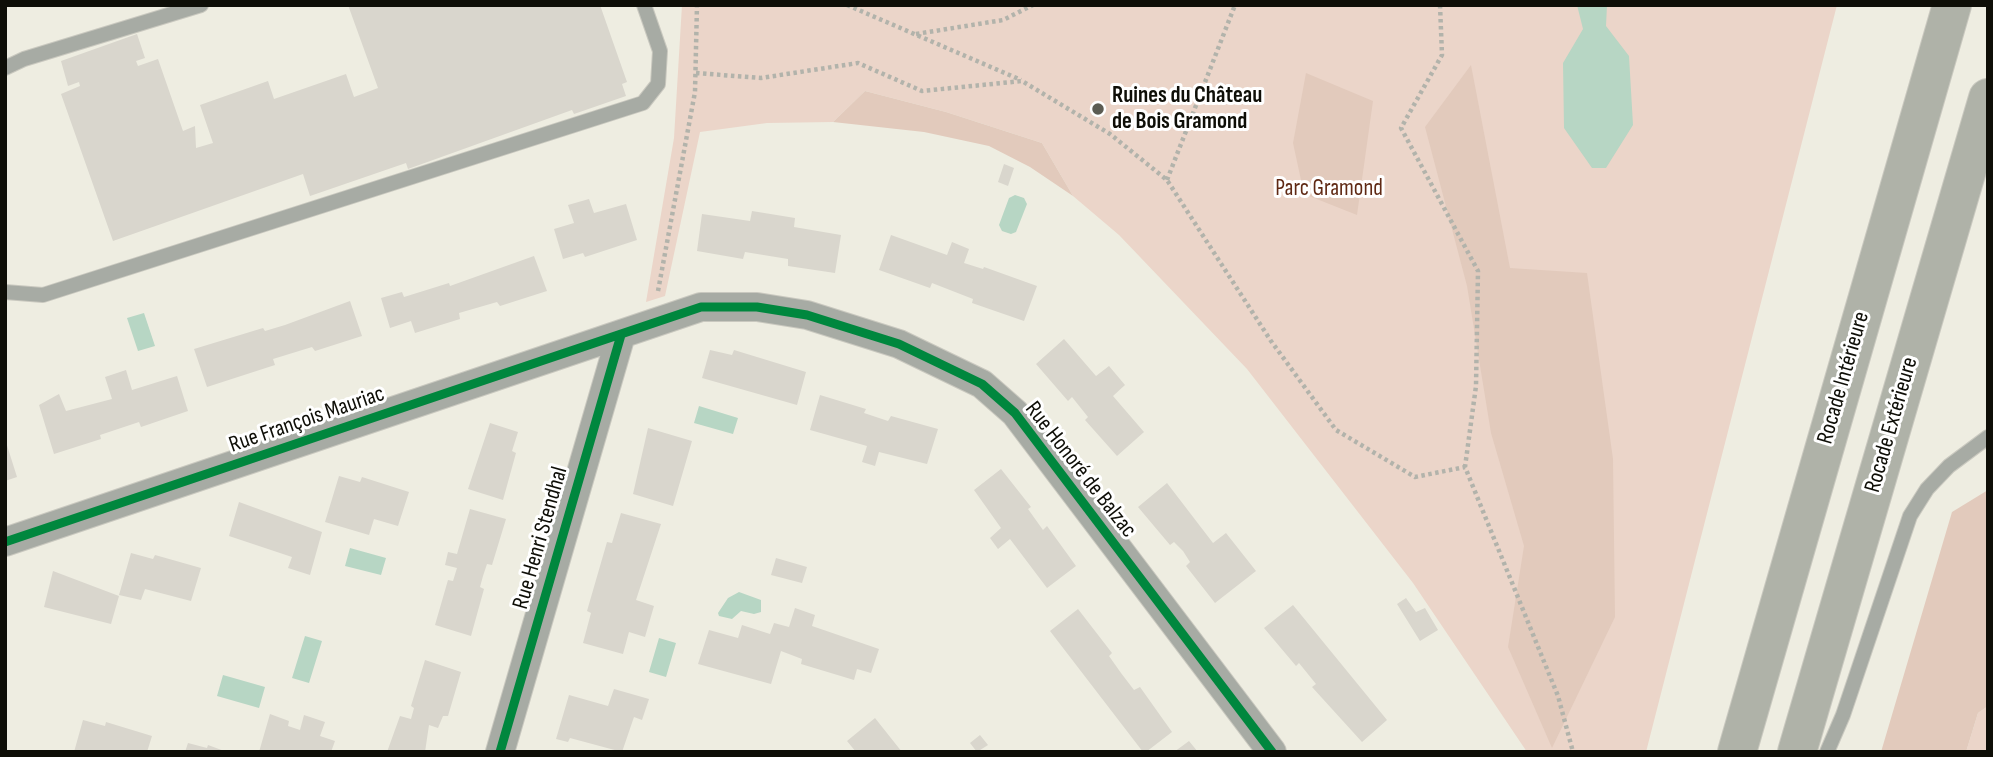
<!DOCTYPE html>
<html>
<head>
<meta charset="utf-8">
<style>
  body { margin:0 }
  #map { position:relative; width:1993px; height:757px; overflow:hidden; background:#eeede1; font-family:"Sofia Sans Condensed",sans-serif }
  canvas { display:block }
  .frame { position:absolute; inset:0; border:7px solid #0e0e07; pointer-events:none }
</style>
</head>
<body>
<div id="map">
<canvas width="1993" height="757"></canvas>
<div class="frame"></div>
</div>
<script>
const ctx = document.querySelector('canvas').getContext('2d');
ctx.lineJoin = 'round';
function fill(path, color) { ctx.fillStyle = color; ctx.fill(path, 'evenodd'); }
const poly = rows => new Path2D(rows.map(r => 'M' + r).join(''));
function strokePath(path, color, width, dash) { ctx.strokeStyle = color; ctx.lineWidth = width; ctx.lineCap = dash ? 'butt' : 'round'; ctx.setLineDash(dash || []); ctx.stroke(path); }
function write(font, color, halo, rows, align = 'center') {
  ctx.font = font + ' "Sofia Sans Condensed",sans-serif'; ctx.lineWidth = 6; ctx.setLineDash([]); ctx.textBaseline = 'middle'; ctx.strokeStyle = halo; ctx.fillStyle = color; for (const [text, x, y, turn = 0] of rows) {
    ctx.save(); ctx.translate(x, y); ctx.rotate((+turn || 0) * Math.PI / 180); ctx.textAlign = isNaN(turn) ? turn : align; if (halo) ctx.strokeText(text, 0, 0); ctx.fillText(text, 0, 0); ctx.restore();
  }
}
fill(poly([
  [682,5,1837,5,1646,752,1527,752,1413,583,1247,369,1119,235,1073,196,1042,143,946,112,865,91,833,122,767,123,700,132,665,296,646,302,674,138],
  [1988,706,1988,752,1966,752,1978,713]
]), '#ebd5c9');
fill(poly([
  [1471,65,1510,268,1587,273,1613,459,1615,617,1552,748,1508,647,1524,546,1491,433,1467,286,1425,127],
  [1306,73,1373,101,1357,215,1304,194,1293,143],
  [865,91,946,112,1042,143,1073,196,1030,167,989,146,924,132,833,122],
  [1988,490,1988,706,1978,713,1966,752,1881,752,1952,512]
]), '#e2cabc');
fill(poly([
  [1577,5,1607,5,1606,26,1629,56,1633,125,1606,168,1592,168,1564,128,1563,63,1583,29],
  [1015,195,1024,198,1027,204,1016,232,1011,234,1002,231,999,225,1009,198],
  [144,313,155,346,138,351,127,318],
  [699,406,738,418,733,434,694,423],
  [350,548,386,558,381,575,345,566],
  [739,592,761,600,761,612,754,614,741,611,732,619,719,616,718,613,728,598],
  [305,636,322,641,309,683,292,678],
  [659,638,676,643,666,677,649,672],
  [223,675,265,687,259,708,217,696]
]), '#b7d6c4');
fill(poly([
  [348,5,600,5,627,82,622,84,626,96,574,114,572,110,408,169,406,163,310,196,303,174,113,241,61,94,80,86,79,82,68,86,61,61,137,34,145,58,136,61,138,66,158,59,183,131,195,126,196,148,213,143,200,105,268,81,274,99,346,74,354,97,378,88],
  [1004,164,1014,168,1008,186,998,182],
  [589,199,594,213,626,204,637,240,585,257,583,253,563,259,554,229,574,223,568,205],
  [752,211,795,218,794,227,841,235,835,273,788,266,788,259,745,252,743,259,697,251,702,214,750,221],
  [891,235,947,255,952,242,969,249,964,263,983,269,984,267,1037,286,1024,321,972,303,973,299,932,283,930,288,879,270],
  [534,256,547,291,500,306,497,302,459,313,460,319,415,333,411,321,390,328,381,298,402,292,404,297,449,283,450,286],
  [350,301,362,336,315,351,312,347,273,359,275,365,207,387,194,349,263,328,265,331,285,325],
  [1064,339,1096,376,1109,366,1125,385,1113,396,1144,432,1117,456,1085,420,1088,417,1072,397,1068,401,1036,364],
  [710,350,732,355,734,350,806,372,797,405,702,378],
  [126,370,132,390,177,376,188,411,141,427,139,422,100,435,101,439,54,454,39,405,59,394,66,411,112,399,105,377],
  [820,395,866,409,864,413,888,421,891,416,938,429,927,464,879,452,875,466,862,462,867,446,810,430],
  [490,423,518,432,512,451,516,453,503,500,468,489],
  [648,428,692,441,673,506,633,494],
  [5,439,17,477,5,481],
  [1001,469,1031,507,1028,509,1043,530,1047,526,1076,566,1047,588,1010,539,998,549,990,538,1001,528,974,490],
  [339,476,360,482,362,477,409,492,398,526,374,519,369,535,325,522],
  [1167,483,1213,543,1226,533,1256,571,1215,603,1186,566,1190,562,1183,551,1174,542,1170,545,1138,507],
  [239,502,322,532,310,575,288,568,292,557,229,536],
  [470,509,506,519,492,565,487,564,483,576,480,587,484,589,471,636,435,625,448,580,453,581,457,568,445,565,448,552,457,554],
  [621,513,661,524,636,600,654,606,645,637,629,632,623,654,583,643,591,613,587,611,607,542,612,543],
  [131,553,153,559,155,555,201,568,191,601,145,589,141,600,119,595],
  [776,558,807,567,802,583,771,575],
  [53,571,119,596,111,624,44,607],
  [1406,598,1416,612,1425,608,1438,630,1420,641,1397,604],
  [1293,605,1387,720,1362,742,1312,687,1316,684,1299,663,1296,666,1264,628],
  [795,608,815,615,812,626,879,649,871,673,857,669,854,680,801,664,802,659,781,651,771,684,698,664,709,630,738,638,742,625,770,634,774,623,789,627],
  [1078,609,1112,653,1109,656,1121,673,1134,690,1140,687,1172,732,1146,752,1143,752,1050,631],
  [425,660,461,672,448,716,443,716,438,728,429,725,425,752,387,752,400,716,411,719,414,708,411,706],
  [614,689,649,699,642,720,634,717,622,752,570,738,568,742,556,739,569,695,608,706],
  [270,714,289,721,288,726,300,730,304,715,325,722,320,736,335,741,331,752,259,752],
  [875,718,902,752,856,752,847,741],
  [83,720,105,726,106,722,152,736,147,752,74,752],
  [980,735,988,745,977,752,970,743],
  [1189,741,1198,752,1174,752],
  [188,743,207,748,208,745,227,752,185,752]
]), '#d9d6cd');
const lane = poly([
  [5,68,24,59,201,5],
  [5,292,43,295,643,103,658,84,660,51,644,5],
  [1827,752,1843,715,1910,516,1927,489,1949,466,1988,437]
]);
const street = poly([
  [5,542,701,307,757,307,807,315,899,344,982,384,1015,413,1272,752],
  [500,752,621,335]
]);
const highway = poly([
  [1737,752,1952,5],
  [1797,752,1988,98]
]);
strokePath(lane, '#c9c8bf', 16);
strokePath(street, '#c9c8bf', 30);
strokePath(highway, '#c9c8bf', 40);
strokePath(poly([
  [847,5,1021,80],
  [1440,5,1442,55,1401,128,1478,271,1476,386,1465,467],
  [916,34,1003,20,1033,5],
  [696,73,761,78,858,63,922,91,1022,81,1110,134,1167,180,1271,341,1336,430,1415,477,1465,467,1558,696,1573,752],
  [1167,180,1235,5],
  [658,291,695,92,697,5]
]), '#b2b3ab', 4.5, [3.5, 3.5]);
strokePath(lane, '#a7aba4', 14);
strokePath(street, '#a7aba4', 28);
strokePath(highway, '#afb2a8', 38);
strokePath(poly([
  [5,542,701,307,757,307,807,315,899,344,982,384,1015,413,1272,752],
  [500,752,621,335]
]), '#00873e', 9);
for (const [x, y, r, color] of [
  [1098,109,7,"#5c5c53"]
]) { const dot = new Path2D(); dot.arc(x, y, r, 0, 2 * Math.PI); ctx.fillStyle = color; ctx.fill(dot); strokePath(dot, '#fff', 2.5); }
write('bold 23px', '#0e0e07', '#fff', [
  ["Ruines du Château",1112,96],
  ["de Bois Gramond",1112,122]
], 'left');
write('23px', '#5f2914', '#fff', [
  ["Parc Gramond",1329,189]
]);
write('23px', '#0e0e07', '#fff', [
  ["Rocade Intérieure",1844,378,-74],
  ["Rue François Mauriac",307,420,-19],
  ["Rocade Extérieure",1892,425,-74],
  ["Rue Honoré de Balzac",1080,470,52],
  ["Rue Henri Stendhal",541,538,-74]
]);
</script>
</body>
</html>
